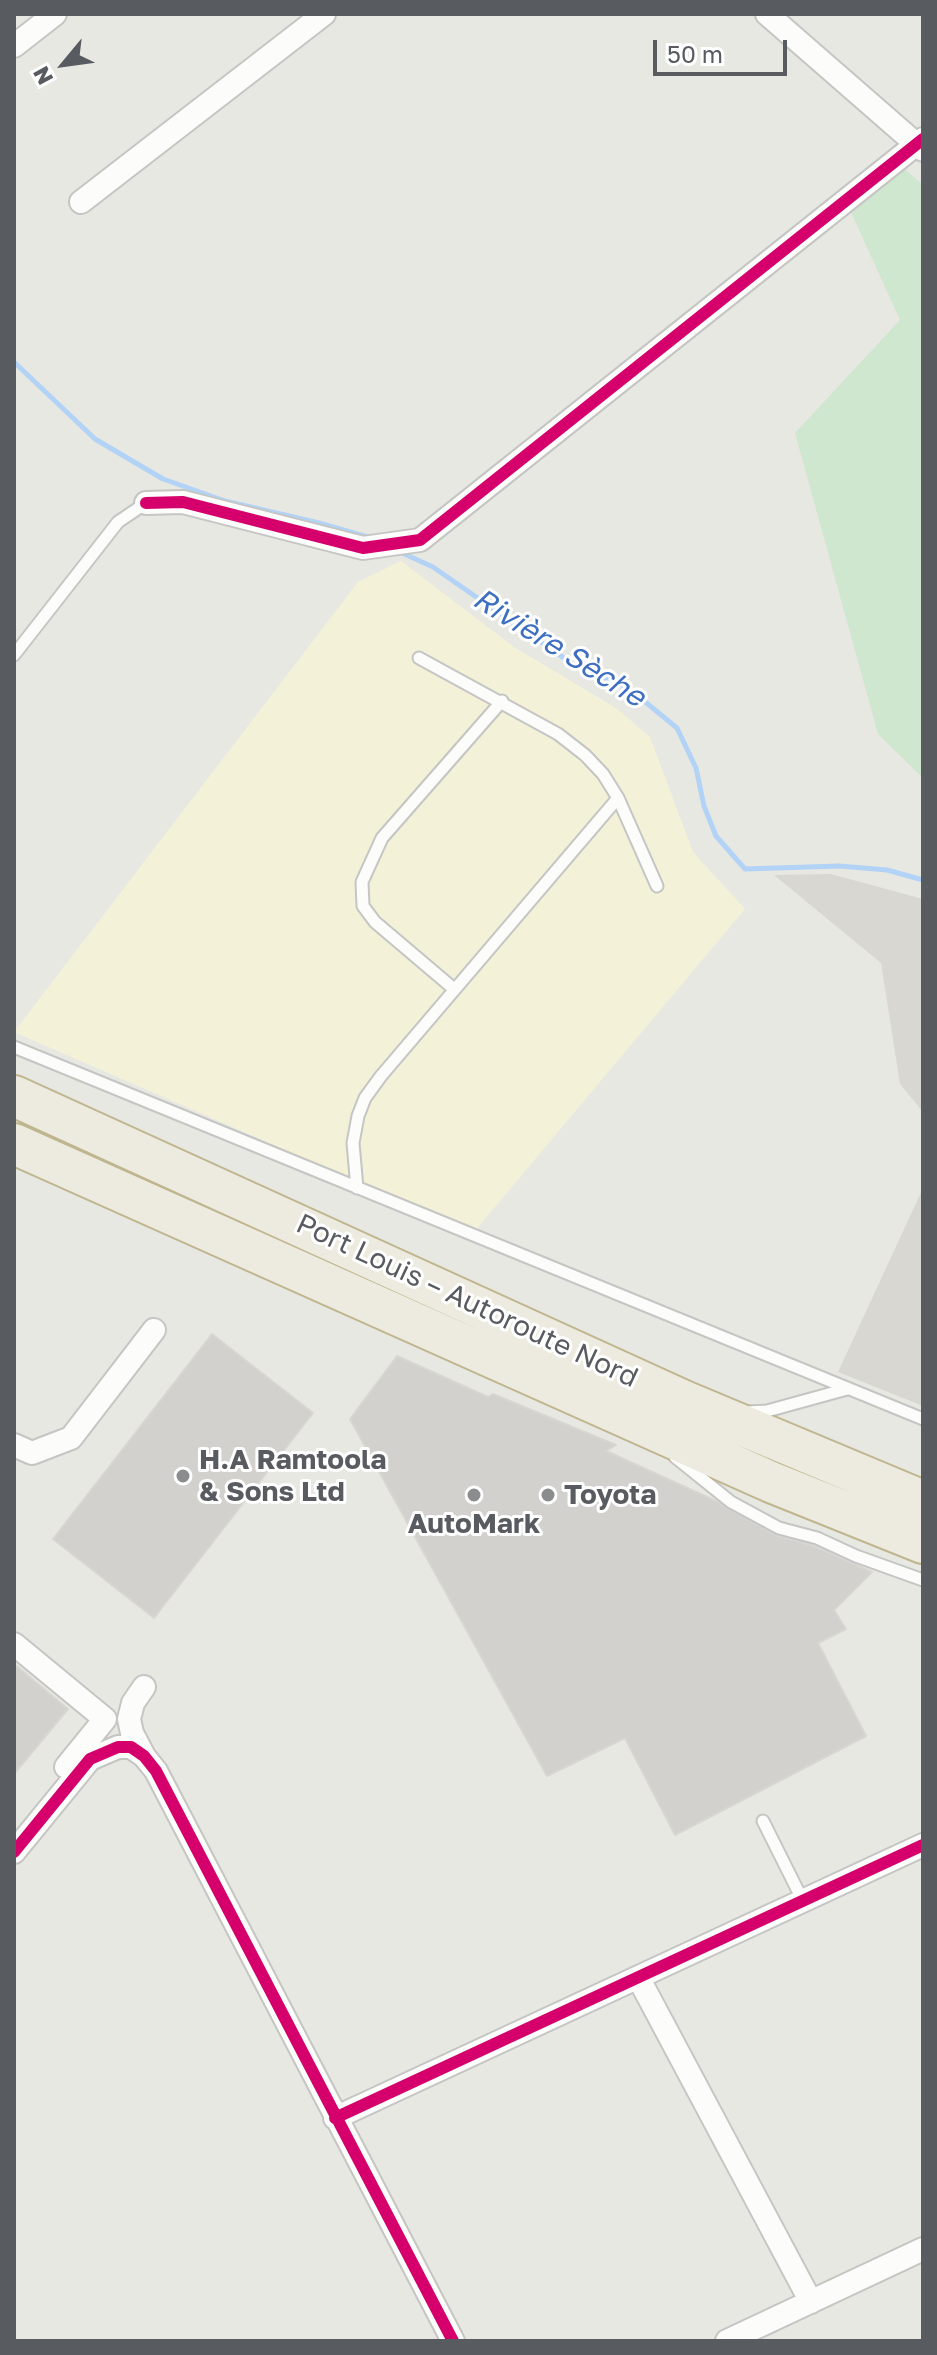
<!DOCTYPE html>
<html>
<head>
<meta charset="utf-8">
<style>
  body { margin:0 }
  #map { position:relative; width:937px; height:2355px; overflow:hidden; background:#e8e8e2; font-family:"Golos Text",sans-serif }
  canvas { display:block }
  .frame { position:absolute; inset:0; border:16px solid #585b60; pointer-events:none }
  .north { position:absolute; left:24px; top:24px; width:80px; height:80px; -webkit-text-stroke:6px #fff; paint-order:stroke; rotate:241deg; font-size:22px; font-weight:700; line-height:32px; text-align:center; color:#585b60 }
  .north::after { content:''; display:block; margin:auto; width:28px; height:36px; background:#585b60; clip-path:polygon(50% 0,100% 100%,50% 72%,0 100%) }
  .scale { position:absolute; left:653px; top:40px; width:134px; height:36px; box-sizing:border-box; border:4px solid #585b60; border-top:0; padding-left:10px; font-size:24px; line-height:28px; white-space:nowrap; color:#585b60; -webkit-text-stroke:6px #fff; paint-order:stroke }
</style>
</head>
<body>
<div id="map">
<canvas width="937" height="2355"></canvas>
<div class="frame"></div>
<div class="north">N</div>
<div class="scale">50 m</div>
</div>
<script>
const ctx = document.querySelector('canvas').getContext('2d');
ctx.lineJoin = 'round';
function fill(path, color) { ctx.fillStyle = color; ctx.fill(path, 'evenodd'); }
const poly = rows => new Path2D(rows.map(r => 'M' + r).join(''));
function strokePath(path, color, width, dash) { ctx.strokeStyle = color; ctx.lineWidth = width; ctx.lineCap = dash ? 'butt' : 'round'; ctx.setLineDash(dash || []); ctx.stroke(path); }
function write(font, color, halo, rows, align = 'center') {
  ctx.font = font + ' "Golos Text",sans-serif'; ctx.lineWidth = 6; ctx.setLineDash([]); ctx.textBaseline = 'middle'; ctx.strokeStyle = halo; ctx.fillStyle = color; for (const [text, x, y, turn = 0] of rows) {
    ctx.save(); ctx.translate(x, y); ctx.rotate((+turn || 0) * Math.PI / 180); ctx.textAlign = isNaN(turn) ? turn : align; if (halo) ctx.strokeText(text, 0, 0); ctx.fillText(text, 0, 0); ctx.restore();
  }
}
fill(poly([
  [401,561,514,647,616,708,650,737,693,852,745,909,474,1232,14,1032,358,582]
]), '#f4f1d9');
fill(poly([
  [831,874,923,899,923,1112,900,1084,881,963,774,875],
  [923,1188,923,1406,838,1372]
]), '#d8d7d2');
fill(poly([
  [905,169,923,185,923,778,878,734,795,433,900,320,850,210]
]), '#cfe6cf');
strokePath(poly([
  [14,362,95,439,163,479,225,501,319,523,371,538],
  [398,551,433,567,574,665,627,687,677,728,696,768,704,806,716,836,745,869,839,866,887,870,923,880]
]), '#b2d2f6', 5);
const building = poly([
  [212,1334,313,1413,154,1618,53,1539,212,1334],
  [397,1356,488,1397,493,1394,616,1445,606,1451,716,1501,775,1535,814,1546,872,1572,834,1610,846,1629,818,1643,866,1736,675,1835,625,1738,547,1776,350,1419,397,1356],
  [14,1664,68,1709,14,1774,14,1664]
]);
fill(building, '#d2d1cd');
strokePath(building, '#d8d6d1', 2);
const lane = poly([
  [14,655,118,522,146,503],
  [419,658,558,734,585,755,603,774,618,798,657,886],
  [454,989,375,922,363,906,362,882,382,838,502,701],
  [14,1047,923,1419],
  [357,1188,353,1143,358,1116,365,1098,381,1076,618,798],
  [747,1412,767,1411,847,1389],
  [675,1457,731,1502,779,1528,817,1538,856,1556,923,1580],
  [763,1821,803,1901]
]);
const street = poly([
  [767,14,923,150],
  [14,46,55,14],
  [81,202,324,14],
  [146,503,183,502,363,548,420,540,923,139],
  [14,1445,32,1453,71,1438,154,1330],
  [14,1644,105,1719,66,1767],
  [144,1687,133,1703,129,1719,132,1733,144,1756],
  [14,1852,90,1759,118,1747,131,1747,144,1756,156,1771,453,2341],
  [639,1979,811,2302],
  [335,2118,923,1845],
  [727,2341,923,2249]
]);
const highway = poly([
  [14,1096,684,1401,923,1501],
  [14,1144,771,1482,923,1543]
]);
strokePath(lane, '#c5c6c4', 15);
strokePath(street, '#c5c6c4', 26);
strokePath(highway, '#bfb690', 44);
strokePath(lane, '#fcfcfb', 11);
strokePath(street, '#fcfcfb', 22);
strokePath(highway, '#edebdf', 40);
strokePath(poly([
  [146,503,183,502,363,548,420,540,923,139],
  [14,1852,90,1759,118,1747,131,1747,144,1756,156,1771,453,2341],
  [335,2118,923,1845]
]), '#d6006c', 12);
for (const [x, y, r, color] of [
  [183,1476,8,"#8a8c8e"],
  [474,1495,8,"#8a8c8e"],
  [548,1495,8,"#8a8c8e"]
]) { const dot = new Path2D(); dot.arc(x, y, r, 0, 2 * Math.PI); ctx.fillStyle = color; ctx.fill(dot); strokePath(dot, '#fff', 3); }
write('28px', '#585b60', '#fff', [
  ["Port Louis – Autoroute Nord",467,1301,25]
]);
write('bold 28px', '#585b60', '#fff', [
  ["H.A Ramtoola",199,1460],
  ["& Sons Ltd",199,1492],
  ["Toyota",564,1495],
  ["AutoMark",474,1524,"center"]
], 'left');
write('italic 30px', '#3f6fc1', '#fff', [
  ["Rivière Sèche",559,648,32]
]);
</script>
</body>
</html>
